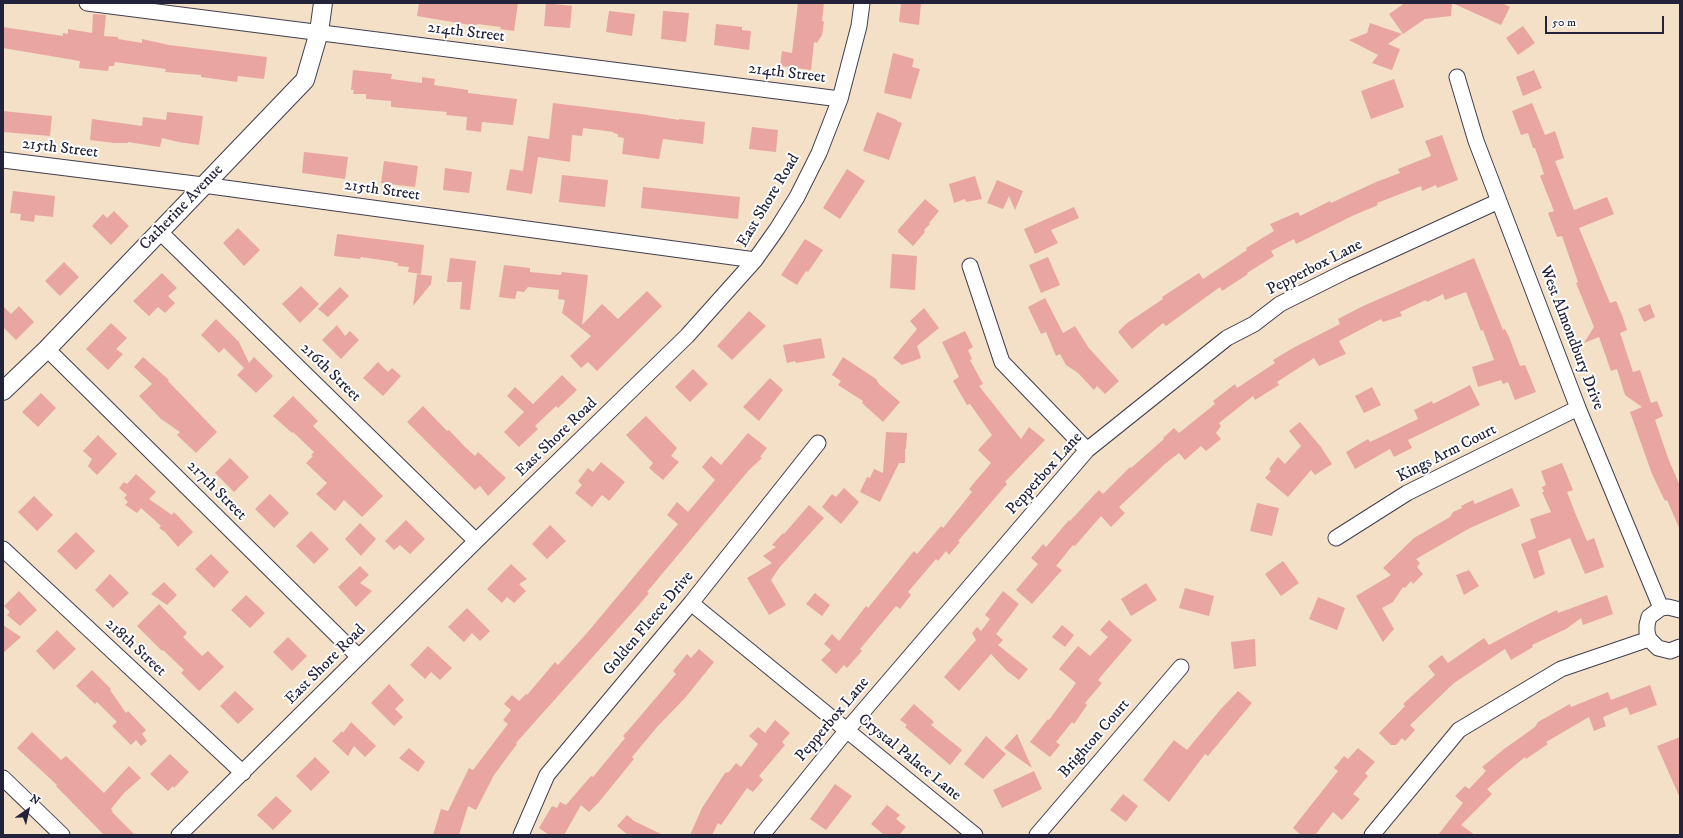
<!DOCTYPE html>
<html>
<head>
<meta charset="utf-8">
<style>
  body { margin:0 }
  #map { position:relative; width:1683px; height:838px; overflow:hidden; background:#f3e0c6; font-family:"IM FELL DW Pica",serif }
  canvas { display:block }
  .frame { position:absolute; inset:0; border:4px solid #22223b; pointer-events:none }
  .north { position:absolute; left:8px; top:790px; width:40px; height:40px; -webkit-text-stroke:3px #fff; paint-order:stroke; rotate:34deg; font-size:11px; font-weight:700; line-height:16px; text-align:center; color:#22223b }
  .north::after { content:''; display:block; margin:auto; width:14px; height:18px; background:#22223b; clip-path:polygon(50% 0,100% 100%,50% 72%,0 100%) }
  .scale { position:absolute; left:1545px; top:16px; width:119px; height:18px; box-sizing:border-box; border:2px solid #22223b; border-top:0; padding-left:5px; font-size:12px; line-height:14px; white-space:nowrap; color:#22223b; -webkit-text-stroke:3px #fff; paint-order:stroke }
</style>
</head>
<body>
<div id="map">
<canvas width="1683" height="838"></canvas>
<div class="frame"></div>
<div class="north">N</div>
<div class="scale">50 m</div>
</div>
<script>
const ctx = document.querySelector('canvas').getContext('2d');
ctx.lineJoin = 'round';
function fill(path, color) { ctx.fillStyle = color; ctx.fill(path, 'evenodd'); }
const poly = rows => new Path2D(rows.map(r => 'M' + r).join(''));
function strokePath(path, color, width, dash) { ctx.strokeStyle = color; ctx.lineWidth = width; ctx.lineCap = dash ? 'butt' : 'round'; ctx.setLineDash(dash || []); ctx.stroke(path); }
function write(font, color, halo, rows, align = 'center') {
  ctx.font = font + ' "IM FELL DW Pica",serif'; ctx.lineWidth = 4; ctx.setLineDash([]); ctx.textBaseline = 'middle'; ctx.strokeStyle = halo; ctx.fillStyle = color; for (const [text, x, y, turn = 0] of rows) {
    ctx.save(); ctx.translate(x, y); ctx.rotate((+turn || 0) * Math.PI / 180); ctx.textAlign = isNaN(turn) ? turn : align; if (halo) ctx.strokeText(text, 0, 0); ctx.fillText(text, 0, 0); ctx.restore();
  }
}
fill(poly([
  [419,3,518,3,514,31,500,29,501,27,477,24,476,26,417,16],
  [546,3,572,6,570,28,544,26],
  [798,3,824,3,822,21,824,22,822,35,817,43,814,42,811,70,780,66,782,51,792,53],
  [901,3,921,3,919,25,899,22],
  [1405,3,1502,3,1510,7,1501,25,1452,3,1451,16,1425,19,1403,34,1389,14],
  [609,11,635,14,632,36,606,32],
  [663,11,689,13,686,42,661,39],
  [93,14,106,15,104,36,118,37,118,39,142,43,142,39,169,45,267,57,264,79,238,76,237,82,201,77,201,75,165,72,166,69,115,62,114,66,109,66,108,71,79,68,80,61,3,48,3,27,63,36,63,33,68,34,68,29,92,33],
  [1370,23,1402,34,1388,44,1400,49,1392,70,1372,63,1378,55,1349,40,1367,33],
  [716,24,742,27,742,30,751,31,749,50,714,45],
  [1523,26,1535,43,1518,55,1506,38],
  [893,53,914,59,912,67,920,69,911,99,884,93],
  [353,70,392,74,391,79,422,83,422,77,435,79,434,85,468,90,468,93,517,99,513,125,482,122,481,132,466,130,467,117,446,115,447,112,391,107,391,101,366,99,366,94,353,94,354,90,351,90],
  [1534,70,1542,88,1523,96,1516,77],
  [1394,79,1404,107,1371,119,1361,91],
  [553,103,641,114,679,120,679,119,705,122,703,144,663,139,659,159,622,154,624,138,618,137,618,134,613,133,614,132,583,128,582,136,572,135,570,162,538,157,532,194,506,190,510,169,523,171,528,136,549,139],
  [1532,103,1545,135,1555,131,1564,158,1555,161,1574,210,1607,197,1614,214,1579,228,1610,303,1616,301,1622,315,1627,330,1620,333,1633,372,1640,370,1651,403,1657,401,1663,416,1655,420,1668,458,1680,486,1680,530,1667,500,1665,501,1652,474,1630,412,1642,407,1625,395,1617,369,1611,371,1599,337,1584,343,1594,327,1576,283,1578,282,1562,236,1557,237,1548,213,1554,211,1540,176,1544,174,1535,148,1533,148,1528,133,1521,135,1512,111],
  [3,111,52,116,50,136,3,132],
  [167,112,203,116,199,145,178,142,162,138,160,147,128,142,128,143,114,143,90,140,92,119,142,126,143,117,166,120],
  [877,112,897,120,897,121,902,123,889,160,863,151],
  [752,127,778,130,776,152,749,149],
  [1442,135,1458,180,1437,188,1436,185,1422,191,1421,186,1377,203,1378,205,1352,216,1296,244,1294,239,1271,251,1274,256,1247,273,1248,274,1222,291,1220,287,1166,326,1163,323,1132,349,1118,332,1127,323,1163,299,1162,297,1199,273,1203,279,1247,250,1246,248,1274,231,1270,224,1298,212,1300,216,1330,201,1331,203,1376,182,1400,173,1398,169,1431,156,1425,141],
  [304,152,348,157,345,179,302,173],
  [384,161,418,166,415,187,381,183],
  [445,168,472,172,469,193,443,190],
  [847,169,865,181,840,219,823,208],
  [562,175,608,180,605,207,559,202],
  [975,176,982,199,966,202,965,199,954,203,949,184],
  [997,180,1023,191,1015,210,1009,196,1003,209,987,203],
  [643,187,740,197,738,219,641,208],
  [13,191,55,196,53,217,35,215,34,222,20,220,21,214,10,213],
  [925,199,939,211,929,223,930,224,924,230,925,232,913,246,898,232,898,230],
  [1074,207,1079,218,1051,230,1058,243,1035,254,1024,229],
  [114,211,129,226,111,245,92,226,103,214,107,218],
  [238,228,260,250,244,266,223,243],
  [337,234,424,245,421,274,408,272,409,267,398,266,398,263,395,263,395,262,361,257,360,259,334,256],
  [805,239,823,250,808,272,806,271,797,285,781,275],
  [892,254,917,256,915,290,890,288],
  [1048,257,1060,285,1041,293,1029,265],
  [450,258,476,261,470,310,460,309,462,282,447,282],
  [1474,258,1503,330,1505,329,1509,337,1520,366,1525,365,1536,392,1515,400,1508,382,1503,384,1501,380,1478,387,1472,367,1494,360,1483,330,1481,331,1466,292,1445,300,1443,294,1427,302,1426,300,1400,312,1402,316,1383,322,1381,319,1339,341,1346,354,1319,366,1314,358,1277,382,1279,385,1255,400,1253,396,1219,423,1221,426,1216,433,1221,439,1206,451,1201,446,1185,460,1179,453,1166,463,1119,507,1125,513,1111,527,1101,516,1075,546,1073,545,1056,566,1062,570,1032,604,1016,590,1038,564,1031,558,1043,544,1046,547,1069,520,1070,521,1095,494,1099,490,1103,494,1130,467,1131,468,1164,439,1163,438,1174,428,1179,433,1215,404,1213,401,1235,384,1237,388,1275,363,1273,360,1293,348,1340,324,1338,319,1363,306],
  [64,262,79,277,60,296,45,281],
  [504,265,530,268,530,272,561,275,562,272,588,275,582,325,602,304,618,319,647,291,662,306,597,371,588,362,581,368,570,356,591,336,562,313,565,300,558,299,559,290,528,287,524,292,517,291,515,299,499,297],
  [162,273,177,288,168,296,175,303,165,313,158,307,149,316,133,301],
  [417,274,432,276,431,284,413,306],
  [301,286,319,304,300,323,282,304],
  [340,287,349,296,328,317,318,309],
  [1045,298,1063,333,1075,326,1088,347,1119,381,1105,394,1097,386,1094,390,1078,373,1066,365,1060,354,1056,356,1046,332,1041,334,1028,307],
  [1650,304,1655,317,1644,322,1638,309],
  [3,306,11,314,19,306,34,322,16,340,3,327],
  [924,308,939,328,917,346,921,358,902,365,893,358,917,329,910,321],
  [749,311,766,326,732,360,717,346],
  [216,319,239,342,249,363,254,357,273,376,256,393,237,375,244,368,224,348,219,353,201,335],
  [111,323,127,338,116,349,123,354,108,370,86,349],
  [337,325,345,336,350,331,359,340,341,359,322,340],
  [965,331,973,347,968,350,972,359,970,360,983,384,979,386,1021,439,1029,427,1045,440,1005,482,1007,484,958,541,960,542,954,549,949,555,946,551,938,561,936,559,908,592,911,595,900,609,896,606,860,649,862,651,847,668,844,665,836,674,821,660,831,650,824,644,832,634,839,641,866,606,868,608,914,551,917,554,941,526,943,528,972,492,969,489,991,463,978,450,992,435,970,404,967,405,953,381,959,377,942,342],
  [821,338,825,358,796,363,795,361,787,363,783,345],
  [143,357,169,380,168,381,217,432,196,453,177,435,180,432,161,419,139,396,152,384,134,367],
  [843,357,876,379,879,384,900,402,883,422,862,403,863,401,838,385,841,381,832,375],
  [378,362,388,372,392,368,401,376,383,396,363,378],
  [693,369,708,384,690,402,675,387],
  [562,375,577,390,558,408,556,406,535,426,538,429,519,447,504,432,524,412,507,396,515,387,533,404],
  [770,378,783,390,759,421,743,407],
  [1470,385,1480,405,1408,440,1412,448,1394,457,1390,449,1355,469,1346,452,1368,439,1370,442,1418,419,1414,410,1432,401,1433,404],
  [1372,387,1381,405,1364,413,1355,396],
  [41,393,56,408,38,427,22,412],
  [293,396,318,421,313,426,383,496,362,517,344,500,335,511,316,494,327,483,306,463,313,456,311,455,314,452,293,432,292,433,273,416],
  [423,406,447,431,449,430,465,447,475,456,478,452,506,478,488,496,480,486,475,490,407,422],
  [646,416,677,448,671,456,679,462,663,480,649,468,653,463,626,435],
  [1300,422,1321,447,1332,464,1315,475,1311,470,1288,497,1265,478,1271,471,1269,469,1278,457,1285,464,1301,446,1289,431],
  [886,432,907,433,906,449,905,449,905,463,899,463,880,502,860,492,867,477,870,478,874,469,883,473],
  [748,433,767,448,760,457,762,458,749,470,703,525,647,592,649,593,639,605,516,743,517,744,494,775,476,810,468,806,459,835,433,835,441,809,448,811,469,768,473,770,508,724,503,720,511,710,504,704,512,695,519,701,526,694,527,695,555,662,558,665,587,633,678,524,667,515,677,502,688,512,715,480,702,467,711,456,721,465],
  [98,435,117,454,97,475,88,466,92,459,83,451],
  [230,458,249,477,234,492,215,473],
  [601,462,625,482,609,501,602,495,592,507,575,493,582,485,578,481,588,468,593,472],
  [1562,463,1573,490,1567,492,1576,515,1587,541,1594,538,1604,567,1585,574,1570,538,1538,551,1545,574,1534,579,1521,544,1536,538,1530,519,1551,512,1542,492,1544,492,1542,487,1546,485,1541,471],
  [136,474,156,492,149,499,172,515,174,512,193,532,178,547,165,532,159,528,161,526,141,508,137,513,125,505,128,502,124,498,127,495,119,488,124,482,127,484],
  [844,488,859,502,841,524,822,507,832,494,836,497],
  [1512,488,1520,506,1470,528,1416,559,1420,563,1417,567,1423,574,1413,584,1411,581,1405,588,1403,587,1393,602,1382,608,1394,629,1383,642,1356,596,1391,575,1383,568,1414,538,1450,517,1453,512,1462,508,1461,506,1473,500,1475,504],
  [270,494,289,513,274,528,255,509],
  [34,496,53,515,37,531,18,512],
  [1257,503,1279,508,1272,536,1250,531],
  [809,505,824,518,779,568,771,580,786,605,769,615,747,578,772,563,763,556,776,547,772,545,783,533,784,534],
  [406,520,425,539,410,554,400,545,394,550,385,541],
  [360,523,376,539,361,556,345,539],
  [550,525,566,541,547,559,532,544],
  [311,531,329,549,314,564,296,546],
  [76,532,95,551,76,570,57,551],
  [211,554,229,572,214,588,195,569],
  [1283,561,1299,583,1281,596,1265,574],
  [511,564,527,579,519,584,526,591,514,603,507,597,502,603,487,589],
  [360,566,369,575,360,583,372,591,356,607,338,587],
  [1469,570,1479,586,1464,595,1456,575],
  [110,574,129,593,113,608,95,590],
  [164,582,177,595,167,605,151,594],
  [1146,583,1157,600,1131,616,1121,599],
  [1185,588,1214,596,1209,616,1179,608],
  [19,591,37,610,20,626,7,615,10,612,4,606],
  [1003,591,1019,604,996,634,1003,640,998,645,1028,669,1019,680,1007,671,991,654,959,691,944,677,976,640,972,633,977,627,981,631,990,619,985,615],
  [815,593,830,605,822,616,806,604],
  [246,595,265,613,250,628,231,610],
  [1607,595,1613,614,1583,625,1581,618,1566,629,1532,645,1533,647,1511,660,1505,649,1454,683,1410,725,1415,730,1405,741,1402,738,1396,745,1391,745,1379,733,1405,706,1403,704,1435,675,1428,666,1442,655,1448,663,1484,638,1489,645,1528,624,1557,610,1558,613],
  [1318,597,1345,608,1337,630,1309,619],
  [159,604,187,633,183,637,202,656,208,651,224,667,199,691,181,673,184,670,163,650,162,651,137,626],
  [467,608,490,631,480,641,472,633,464,642,448,627],
  [1109,620,1132,640,1098,680,1102,683,1085,703,1087,705,1074,724,1072,722,1056,742,1060,745,1050,757,1030,742,1048,719,1049,720,1076,683,1059,669,1078,646,1090,656,1108,637,1100,630],
  [3,625,21,637,3,653],
  [1062,625,1074,635,1065,647,1052,637],
  [57,630,76,649,54,670,36,651],
  [288,637,307,656,292,671,273,652],
  [1255,639,1256,666,1234,669,1231,642],
  [428,646,452,668,440,680,431,672,425,679,410,665],
  [699,649,714,662,685,698,657,727,632,757,634,759,599,802,589,812,581,805,564,835,549,835,539,828,552,806,557,808,560,802,566,805,591,776,593,777,625,738,623,736,632,726,676,674,673,671,687,654,691,658],
  [92,670,111,689,110,690,126,713,128,711,146,730,142,734,147,741,141,746,136,740,131,745,112,726,117,722,97,702,95,704,76,686],
  [389,684,404,700,395,709,403,717,394,726,371,703],
  [1650,685,1657,705,1630,715,1627,707,1603,717,1606,726,1594,731,1589,717,1546,742,1548,744,1526,759,1525,757,1508,771,1487,789,1492,794,1461,825,1475,835,1438,835,1463,803,1455,796,1465,786,1469,789,1486,771,1482,767,1504,749,1535,727,1538,722,1570,704,1571,707,1608,692,1611,700],
  [235,691,254,709,238,724,220,706],
  [1238,691,1252,703,1208,756,1205,754,1169,802,1143,780,1174,740,1187,750,1220,710],
  [914,704,934,722,931,725,962,750,950,765,905,727,907,725,900,720],
  [775,720,790,733,782,742,785,745,759,776,763,780,753,792,747,788,721,825,718,823,712,835,690,835,702,808,725,773,729,772,736,763,741,767,758,744,749,736,758,727,765,733],
  [351,722,376,746,365,757,354,746,348,756,332,741,342,731,343,733],
  [32,732,61,760,66,756,104,793,129,766,141,778,124,793,111,809,113,811,112,812,135,835,104,835,56,786,57,785,17,748],
  [1017,734,1032,768,1004,748],
  [986,736,1006,754,983,779,964,764],
  [1680,737,1680,798,1657,746],
  [409,748,425,762,418,772,399,758],
  [1358,748,1375,762,1365,773,1368,776,1353,794,1360,799,1342,820,1333,812,1315,835,1301,835,1293,828,1338,771,1334,768,1344,756,1348,759],
  [170,754,189,772,174,788,173,786,168,791,150,774],
  [315,757,330,772,311,791,296,776],
  [1034,771,1042,789,1002,808,993,790],
  [835,784,852,796,826,830,810,819],
  [1123,794,1138,806,1126,822,1110,810],
  [276,796,292,811,273,830,257,815],
  [887,805,900,815,896,819,906,827,899,835,884,835,871,824],
  [627,815,634,821,663,835,628,835,617,826]
]), '#e9a6a0');
const minor = poly([
  [87,3,840,99],
  [1457,77,1476,141,1578,408,1661,608],
  [3,160,203,185,755,260],
  [159,231,476,541],
  [970,266,1002,362,1087,450],
  [47,349,359,657],
  [1336,538,1407,493,1578,408],
  [3,549,243,773],
  [691,603,975,835],
  [1680,610,1668,607,1661,608,1649,617,1647,625,1647,632,1649,639,1658,648,1670,651,1680,647],
  [3,778,62,835],
  [179,835,476,541,687,336,755,260,777,229,797,197,819,153,840,99,859,26,862,3],
  [521,835,547,775,691,603,818,443],
  [762,835,847,730,1087,450,1227,338,1254,324,1280,304,1346,271,1499,201],
  [1037,835,1181,667],
  [1372,835,1459,730,1561,669,1649,639]
]);
const tertiary = poly([
  [3,391,47,349,305,80,319,32,323,3]
]);
strokePath(minor, '#413e50', 17);
strokePath(tertiary, '#413e50', 20);
strokePath(minor, '#fff', 15);
strokePath(tertiary, '#fff', 18);
write('16px', '#22223b', '#fff', [
  ["214th Street",466,33,7],
  ["214th Street",787,74,7],
  ["215th Street",60,149,7],
  ["215th Street",382,191,8],
  ["East Shore Road",769,201,-59],
  ["Catherine Avenue",182,208,-46],
  ["Pepperbox Lane",1315,268,-27],
  ["West Almondbury Drive",1571,338,69],
  ["216th Street",330,373,44],
  ["East Shore Road",557,438,-44],
  ["Kings Arm Court",1447,454,-27],
  ["Pepperbox Lane",1045,474,-48],
  ["217th Street",216,491,45],
  ["Golden Fleece Drive",649,624,-50],
  ["218th Street",135,648,43],
  ["East Shore Road",326,665,-45],
  ["Pepperbox Lane",833,720,-50],
  ["Brighton Court",1095,739,-49],
  ["Crystal Palace Lane",909,758,39]
]);
</script>
</body>
</html>
